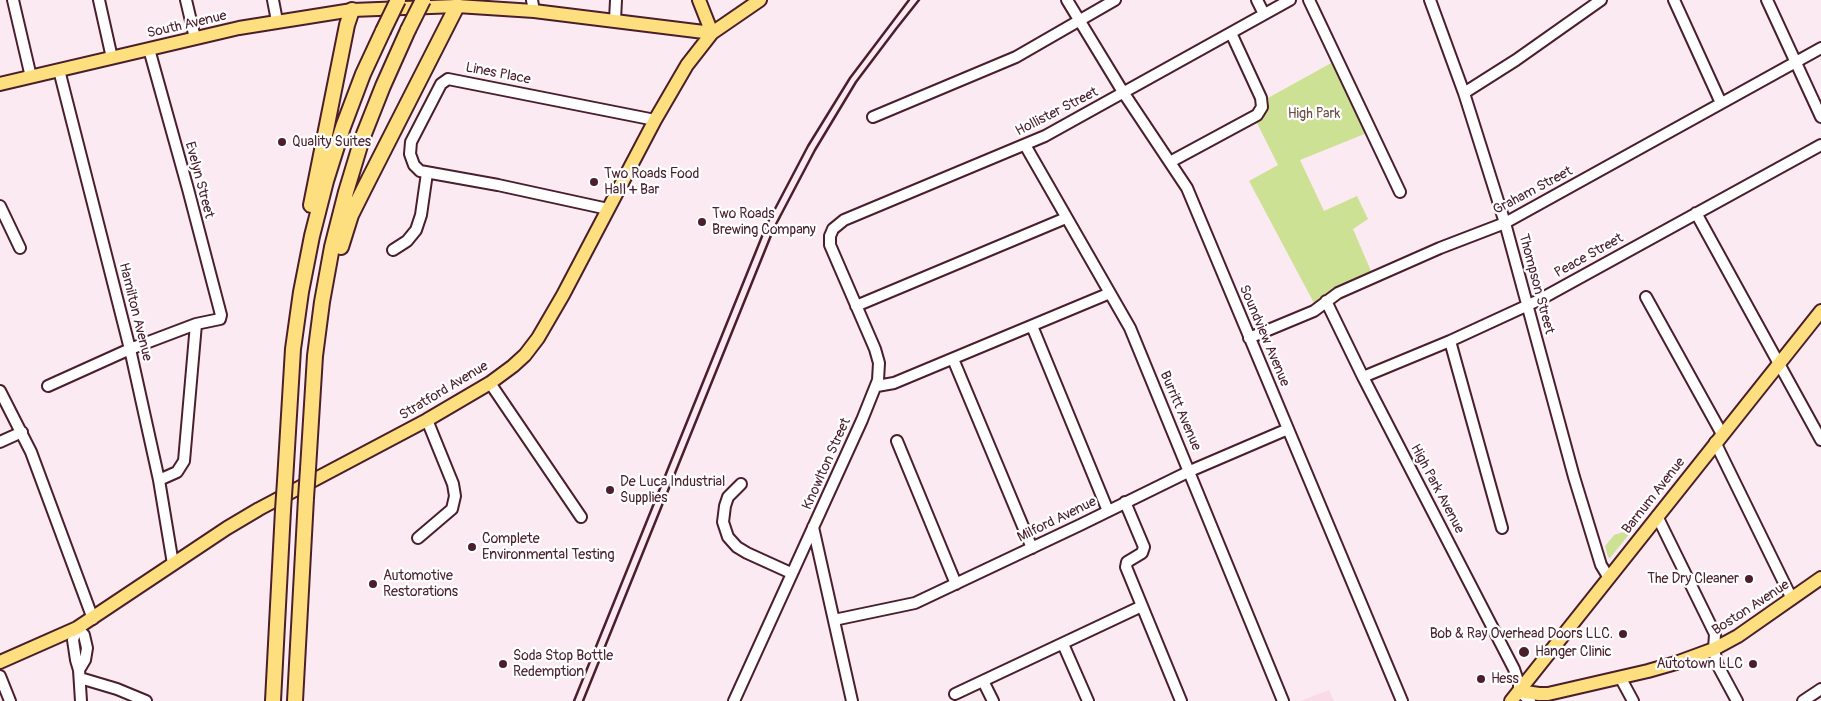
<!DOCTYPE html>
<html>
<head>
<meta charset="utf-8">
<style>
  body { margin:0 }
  canvas { display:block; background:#fbeaf1 }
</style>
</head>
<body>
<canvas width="1821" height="701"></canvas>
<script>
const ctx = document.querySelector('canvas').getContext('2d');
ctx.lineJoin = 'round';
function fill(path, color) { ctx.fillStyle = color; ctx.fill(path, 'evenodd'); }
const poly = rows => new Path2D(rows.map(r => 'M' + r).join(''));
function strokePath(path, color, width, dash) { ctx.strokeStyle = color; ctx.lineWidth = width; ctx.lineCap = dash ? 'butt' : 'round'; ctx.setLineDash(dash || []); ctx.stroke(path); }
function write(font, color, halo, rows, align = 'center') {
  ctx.font = font + ' Pangolin,sans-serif'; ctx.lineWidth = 4.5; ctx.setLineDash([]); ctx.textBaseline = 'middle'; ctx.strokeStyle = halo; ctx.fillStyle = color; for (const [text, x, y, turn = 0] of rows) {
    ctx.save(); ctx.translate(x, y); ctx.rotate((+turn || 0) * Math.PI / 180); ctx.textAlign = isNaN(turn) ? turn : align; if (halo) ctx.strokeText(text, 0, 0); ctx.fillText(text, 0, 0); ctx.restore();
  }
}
fill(poly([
  [1329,690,1334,701,1300,701]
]), '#f8dbe7');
fill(poly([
  [1333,62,1367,133,1300,160,1324,211,1357,196,1368,219,1353,229,1371,271,1333,288,1314,303,1249,181,1278,165,1256,121,1263,117,1267,111,1269,102,1268,98],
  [1630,530,1631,532,1610,558,1608,557,1605,546,1614,535]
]), '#cde195');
const minor = poly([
  [13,0,31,77],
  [99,0,112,58],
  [186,0,195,38],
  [273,0,277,21],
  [532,0,534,11],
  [1067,0,1123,92,1187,188,1402,701],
  [1257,0,1264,14],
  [1309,0,1400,192],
  [1430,0,1464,93,1505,223,1574,477,1601,565,1609,578],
  [1674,0,1721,103],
  [1767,0,1821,117],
  [615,20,616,0],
  [59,70,130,349,159,480,173,564],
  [1464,93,1516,60,1601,0],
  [873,117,1016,57,1115,0],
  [1025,145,1130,328,1283,701],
  [1170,162,1257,115,1262,107,1261,98,1231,33],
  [0,206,20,248],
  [608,209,498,185,420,171,414,165,410,154,411,142,441,84,448,79,655,120],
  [1696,213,1821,440],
  [393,250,407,241,416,230,421,215,427,173],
  [1646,297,1722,434],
  [1326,301,1363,377,1514,669,1519,684,1519,691,1530,701],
  [856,306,1066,218],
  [1032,326,1108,511],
  [1249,338,1314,311,1338,293,1440,248,1505,223,1821,48],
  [1450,341,1502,528],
  [953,359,1032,548],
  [1363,377,1450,341,1539,300,1821,145],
  [490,383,581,517],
  [48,386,130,349,196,324,220,319,221,315,188,189,149,49],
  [877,386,894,383,1110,293],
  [0,391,31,452,93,619],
  [897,441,956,584],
  [0,442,22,432],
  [1715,442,1792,599],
  [159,480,177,472,184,461,196,324],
  [741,484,728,497,725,506,723,522,728,537,737,547,747,553,791,573],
  [1125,502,1144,547,1142,553,1127,562,1126,567,1181,701],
  [1657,516,1715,634,1714,649,1717,664,1737,701],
  [813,527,852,701],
  [418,538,452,509,455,496,453,484,427,420],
  [834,620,915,603,1080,525,1190,471,1288,429],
  [1063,644,1088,701],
  [79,670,85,660,87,648,84,635,77,628,73,640,76,660,79,670,81,701],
  [0,676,10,701],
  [1620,677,1633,701],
  [80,678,117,689,146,701],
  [983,681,993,701],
  [955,694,1142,606],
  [734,701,862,420,878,380,879,363,875,349,830,245,830,236,833,229,844,220,1045,136,1290,0],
  [1803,701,1821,689]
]);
const major = poly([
  [0,84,239,28,352,10,457,6,534,11,712,33,699,0],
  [0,662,77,628,227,528,259,509,427,420,490,383,513,366,525,355,538,338,563,295,655,120,687,65,712,33,760,0],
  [1519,691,1539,694,1548,694,1648,671,1676,663,1714,649,1738,636,1821,578],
  [1511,701,1821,311]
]);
const highway = poly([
  [311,205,347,25,352,10],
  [341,247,351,215,364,189,457,6],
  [308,469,315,356,322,302,332,247,346,192,362,139,383,86,408,30],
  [285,481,293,349,301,292,312,236,326,181,343,127,363,74,383,31],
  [273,701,283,510],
  [295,701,306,498]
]);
strokePath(minor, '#4a1f2b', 14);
strokePath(major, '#4a1f2b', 16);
strokePath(highway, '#4a1f2b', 18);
strokePath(minor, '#fff', 10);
strokePath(major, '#fedf80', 12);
strokePath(highway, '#fedf80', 14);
strokePath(poly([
  [574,701,767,224,808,146,850,78,909,0],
  [583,701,774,228,815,150,856,82,896,29,919,0]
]), '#4a1f2b', 2.5);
const highwayBridge = poly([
  [408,30,423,0],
  [383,31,398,0],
  [306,498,308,469],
  [283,510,285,481]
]);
strokePath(highwayBridge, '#4a1f2b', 18, []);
strokePath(highwayBridge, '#fedf80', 14);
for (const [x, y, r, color] of [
  [282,142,5,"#4a1f2b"],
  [594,182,5,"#4a1f2b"],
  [702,222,5,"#4a1f2b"],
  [610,490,5,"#4a1f2b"],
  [472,547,5,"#4a1f2b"],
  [1749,579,5,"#4a1f2b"],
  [373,584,5,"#4a1f2b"],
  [1623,634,5,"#4a1f2b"],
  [1524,652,6,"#4a1f2b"],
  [503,664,5,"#4a1f2b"],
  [1753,664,5,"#4a1f2b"],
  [1481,679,5,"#4a1f2b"]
]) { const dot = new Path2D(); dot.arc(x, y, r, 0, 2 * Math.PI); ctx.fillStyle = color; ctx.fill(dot); strokePath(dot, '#fff', 2); }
write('14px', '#4a1f2b', '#fff', [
  ["South Avenue",187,25,-13],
  ["Lines Place",498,74,11],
  ["Hollister Street",1057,112,-27],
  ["Evelyn Street",199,180,75],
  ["Graham Street",1533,191,-28],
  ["Peace Street",1589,256,-29],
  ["Thompson Street",1536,284,75],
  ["Hamilton Avenue",135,312,76],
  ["Soundview Avenue",1264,336,67],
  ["Stratford Avenue",444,391,-31],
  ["Burritt Avenue",1180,411,67],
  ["Knowlton Street",827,464,-66],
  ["High Park Avenue",1437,489,62],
  ["Barnum Avenue",1654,496,-52],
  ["Milford Avenue",1057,520,-26],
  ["Boston Avenue",1751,608,-33]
]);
write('14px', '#6b5046', '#fff', [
  ["High Park",1314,114]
]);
write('14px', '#4a1f2b', '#fff', [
  ["Quality Suites",292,142],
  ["Two Roads Food",604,174],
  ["Hall + Bar",604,190],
  ["Two Roads",712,214],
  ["Brewing Company",712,230],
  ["De Luca Industrial",620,482],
  ["Supplies",620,498],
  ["Complete",482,539],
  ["Environmental Testing",482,555],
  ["Automotive",383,576],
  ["Restorations",383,592],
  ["The Dry Cleaner",1739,579,"right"],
  ["Bob & Ray Overhead Doors LLC.",1613,634,"right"],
  ["Hanger Clinic",1535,652],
  ["Soda Stop Bottle",513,656],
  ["Redemption",513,672],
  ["Autotown LLC",1743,664,"right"],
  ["Hess",1491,679]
], 'left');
</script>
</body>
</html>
